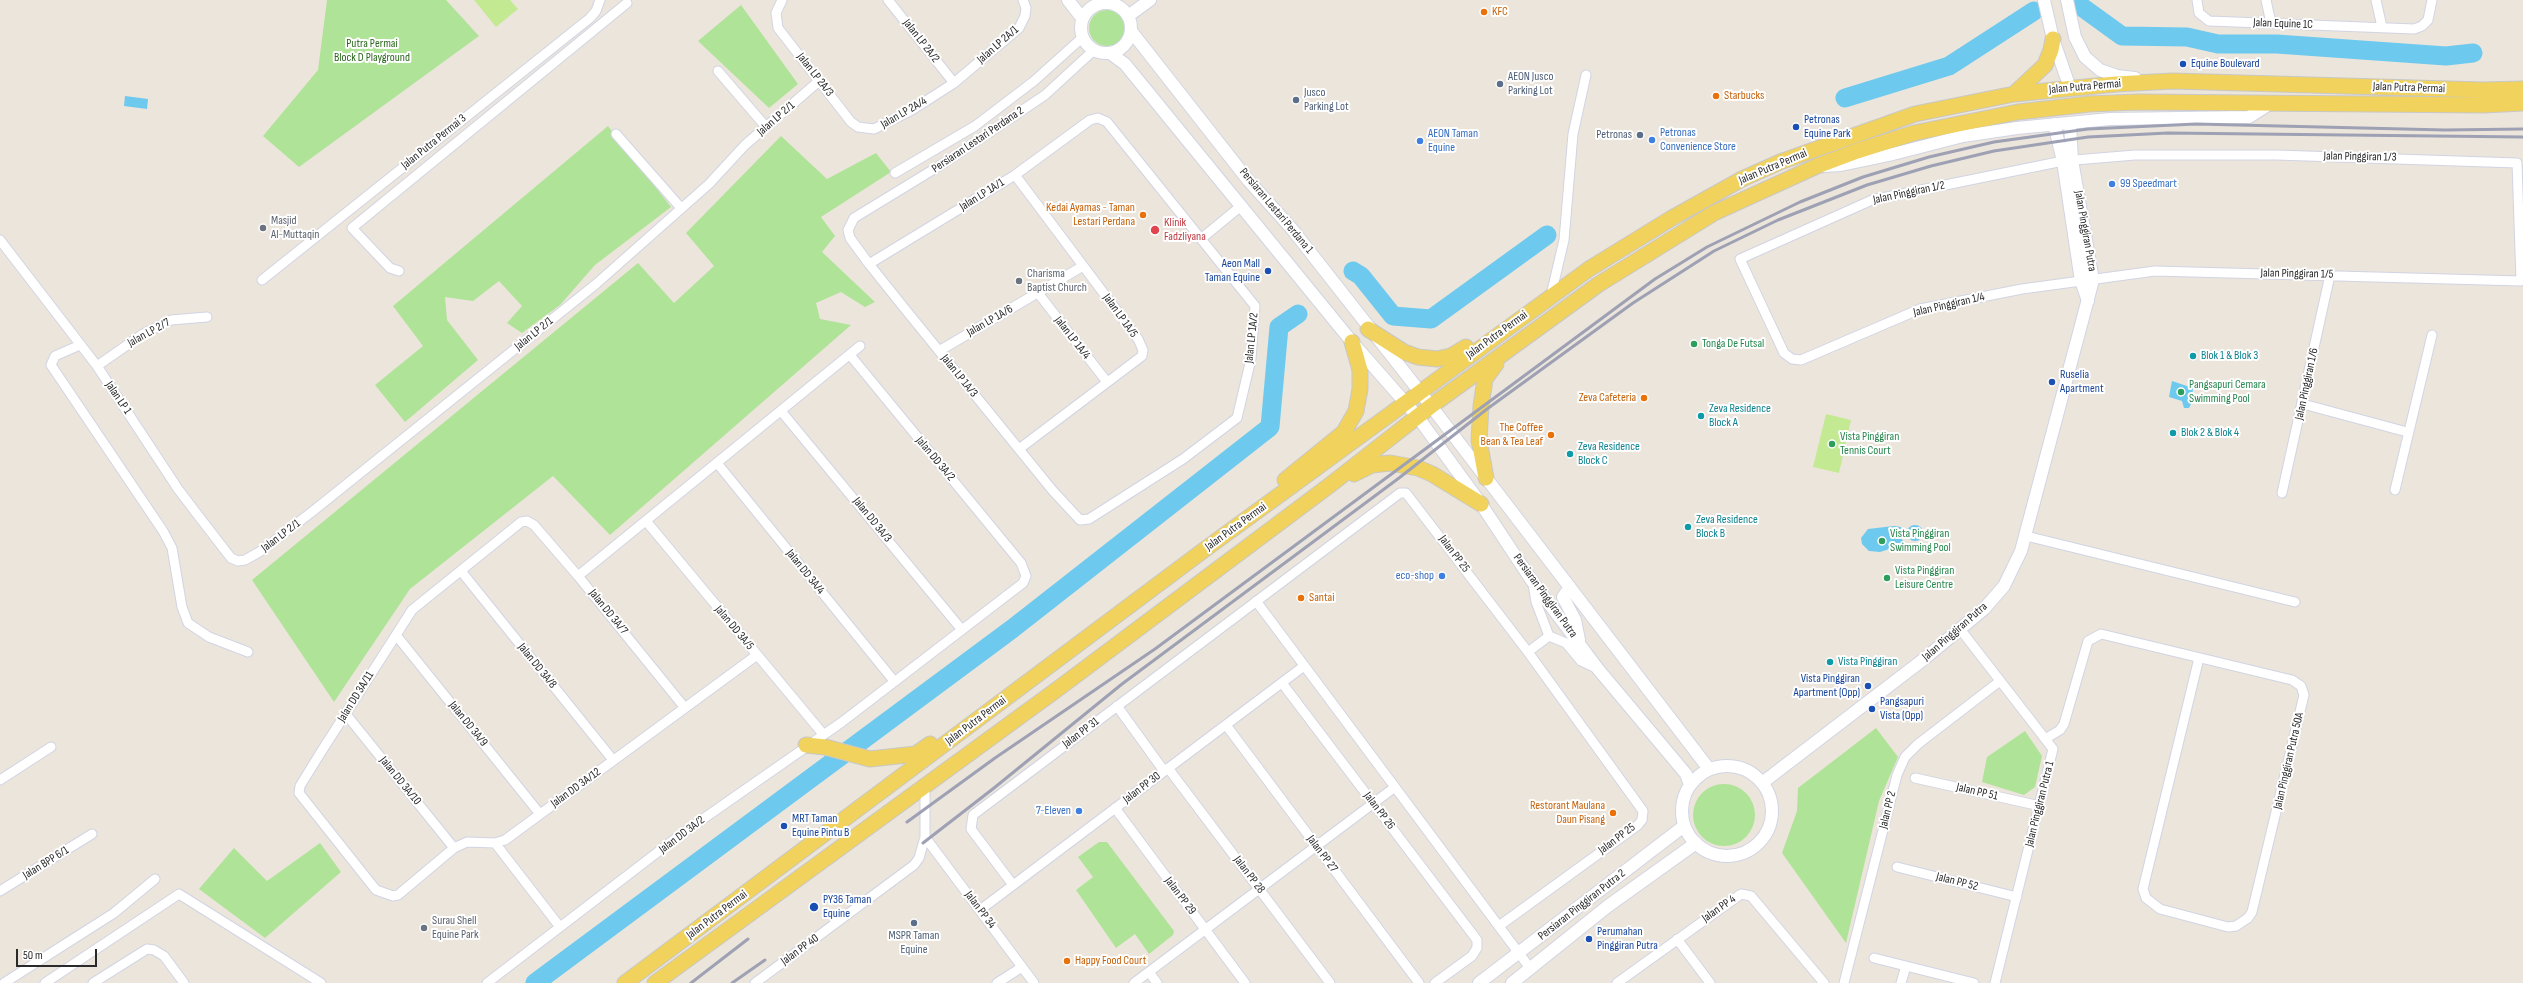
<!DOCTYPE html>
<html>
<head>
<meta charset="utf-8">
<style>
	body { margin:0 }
	#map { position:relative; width:2523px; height:983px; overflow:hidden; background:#ece5db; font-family:"Sofia Sans Condensed",sans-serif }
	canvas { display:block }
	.scale { position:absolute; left:16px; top:949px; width:81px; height:18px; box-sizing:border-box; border:2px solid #2a2a2a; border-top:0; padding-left:5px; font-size:12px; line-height:14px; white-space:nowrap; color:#2a2a2a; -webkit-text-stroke:3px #fff; paint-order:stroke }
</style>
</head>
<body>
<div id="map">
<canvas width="2523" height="983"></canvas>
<div class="scale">50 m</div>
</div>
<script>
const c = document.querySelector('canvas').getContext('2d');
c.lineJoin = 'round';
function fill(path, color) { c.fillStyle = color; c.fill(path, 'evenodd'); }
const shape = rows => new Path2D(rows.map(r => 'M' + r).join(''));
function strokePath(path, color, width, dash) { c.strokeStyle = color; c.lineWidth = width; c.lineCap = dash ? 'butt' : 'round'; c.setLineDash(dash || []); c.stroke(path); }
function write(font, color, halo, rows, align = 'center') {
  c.font = font + ' "Sofia Sans Condensed",sans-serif'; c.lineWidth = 4; c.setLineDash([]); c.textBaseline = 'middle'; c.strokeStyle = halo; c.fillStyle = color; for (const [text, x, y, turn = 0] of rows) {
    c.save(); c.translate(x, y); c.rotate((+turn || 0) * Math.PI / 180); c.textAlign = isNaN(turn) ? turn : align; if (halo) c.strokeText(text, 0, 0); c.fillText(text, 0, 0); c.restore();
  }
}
const green = shape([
	[327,0,446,0,479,36,299,167,263,136,318,70],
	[741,5,798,84,769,108,698,41],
	'1089 28a18 18 0 1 1 36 0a18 18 0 1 1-36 0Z',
	[608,126,671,207,595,265,560,305,522,333,507,323,522,306,499,281,473,301,445,297,447,320,478,360,405,422,375,385,423,346,393,306],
	[781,136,827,179,876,153,891,172,821,217,835,236,822,252,875,302,865,307,841,292,816,303,820,319,851,325,610,535,553,476,410,589,334,702,252,580,638,263,674,303,714,266,686,233],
	[1876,728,1898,757,1879,801,1846,943,1782,853,1797,811,1798,788],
	[2025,731,2042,756,2035,787,2024,795,1982,782,1987,757],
	'1693 815a31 31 0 1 1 62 0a31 31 0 1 1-62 0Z',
	[1099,842,1107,842,1174,931,1173,935,1149,954,1135,934,1116,948,1076,890,1093,877,1078,857],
	[320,843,341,872,265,938,199,889,234,848,267,881]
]);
const pitch = shape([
	[474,0,510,0,518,9,496,27],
	[1826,414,1851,420,1839,473,1813,467]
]);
const water = shape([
	[125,96,148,99,147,109,124,106],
	[2172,381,2193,388,2192,402,2189,408,2184,408,2182,401,2169,397],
	'1907 533a8 8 0 1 1 16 0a8 8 0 1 1-16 0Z',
	[1894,526,1901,527,1901,538,1905,544,1880,552,1869,551,1862,544,1861,538,1868,529]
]);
const river = shape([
	[2075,2,2122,36,2187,37,2218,44,2277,44,2446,56,2473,53],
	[1845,98,1949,66,2034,11],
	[1353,271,1361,276,1393,316,1431,319,1547,235],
	[535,983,1012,629,1270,427,1279,327,1298,314]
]);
const minor = shape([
	[782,0,776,13,778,28,851,122,858,127,874,129,912,110,954,83,1019,28,1025,16,1026,8,1023,0],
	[888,0,954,83],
	[2197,0,2199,13,2209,21,2414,29,2422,26,2428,20,2432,0],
	[2266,0,2271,23],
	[2376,0,2382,27],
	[718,71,766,127],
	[616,134,681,208],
	[2135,155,2276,155,2517,163,2521,281,2155,271,2022,289,1920,309,1801,360,1792,359,1784,353,1740,259,1872,200,2063,161,2135,155],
	[895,173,975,126,1034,81,1083,37],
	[1015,175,1138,339,1143,350,1142,356,1019,449],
	[1202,238,1241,206],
	[0,240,97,366,178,489,197,514,231,558,238,561,245,560,261,551,313,511,596,284,709,184,745,145,819,81],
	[869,264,1015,175,1090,120,1098,118,1107,122,1255,306,1251,359,1237,418,1183,459,1089,519,1080,520,1053,491,905,309,869,264,850,238,848,230,854,218,944,163,1045,95,1094,50],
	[399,271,390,268,352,228,627,3],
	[262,280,590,18,596,11,600,0],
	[1038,293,1107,382],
	[1551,295,1564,240,1573,134,1586,75],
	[80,345,55,356,51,365,163,531,172,548,182,607,188,623,209,637,248,652],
	[939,351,1083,266],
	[97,366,143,334,171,320,207,317],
	[2303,404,2407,432],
	[781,411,962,630],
	[717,463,894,681],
	[2395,490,2432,335],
	[2282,493,2330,275],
	[646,521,823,734],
	[2026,536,2295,602],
	[461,571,613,760],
	[578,576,860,346],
	[1533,584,1536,602,1549,636],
	[1256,601,1530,968],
	[1960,629,2053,749,1995,983],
	[396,635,540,814],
	[1549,636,1566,643,1581,661,1596,668],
	[1528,652,1549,636],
	[1282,683,1477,940,1477,948,1472,956,1435,983],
	[1117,706,1164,771],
	[685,708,578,576,534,525,527,521,521,522,412,610,321,752,300,786,299,793,376,890,393,896,398,895,454,848,467,842,495,843,505,840,757,655],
	[345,713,454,848],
	[1226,725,1419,983],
	[2045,739,2060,730,2064,724,2088,641,2101,634,2292,680,2301,686,2304,695,2252,912,2248,918,2236,926,2228,927,2160,909,2146,898,2143,889,2199,658],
	[1168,768,1330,983],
	[1915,778,2040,806],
	[0,780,51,747],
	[1115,808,1245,983],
	[925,837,1034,983],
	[495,843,560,927],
	[1897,867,2017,897],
	[1013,885,971,829,973,815,1400,493,1406,493,1528,652,1643,811,1642,820,1638,825,1499,926],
	[0,891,92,834],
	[980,910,1304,666],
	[1677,939,1710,983],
	[1874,958,1974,983],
	[1149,972,1157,983],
	[4,983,114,913,155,879],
	[45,983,179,894,321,983],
	[93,983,147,949,154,950,164,956,184,983],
	[487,983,680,835,842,722,1023,583,1026,576,1021,563,850,355],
	[755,983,914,865,919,858,925,837,925,786],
	[997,983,1022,967],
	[1134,983,1395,787],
	[1617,983,1741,894,1751,896,1824,983],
	[1844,983,1897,775,1905,757,1918,744,2000,681],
	[1901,983,1906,966]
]);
const tertiary = shape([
	[1068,0,1082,18],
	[2044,0,2053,39,2070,88],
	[2067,0,2075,37,2085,57,2100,70,2117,76,2135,78],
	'1081 28a25 25 0 1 1 50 0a25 25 0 1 1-50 0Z',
	[1128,16,1150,0],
	[1131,31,1248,180,1292,229,1431,406,1709,769],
	[1110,53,1125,64,1352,342,1417,416,1481,504,1532,581,1598,669,1686,774,1690,785],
	[2054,124,2063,161,2081,281,2088,301],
	[1825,166,1841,165,1889,155,1963,136,2017,128,2110,119,2249,117,2271,103],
	[1570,587,1563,597,1575,620,1579,640],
	'1682 811a45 45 0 1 1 90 0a45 45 0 1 1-90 0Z',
	[1762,783,1924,659,1984,609,2004,586,2021,551,2093,280,2072,160,2070,123],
	[1479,983,1684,826],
	[1512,983,1608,906,1696,843]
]);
const primary = shape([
	[2014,94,2045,65,2051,50,2053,39],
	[1368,329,1404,352,1418,357,1437,359,1451,356,1466,347],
	[1354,474,1372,465,1390,463,1418,468,1432,474,1481,504],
	[1486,478,1479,440,1481,406,1485,379,1496,364],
	[1285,480,1344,432,1356,411,1360,389,1360,370,1352,342],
	[806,745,825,747,870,759,916,754,930,744],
	[625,983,1204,550,1589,269,1672,218,1742,179,1780,162,1915,114,2014,94,2116,84,2173,81,2483,90,2523,89],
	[655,983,1059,688,1330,485,1431,406,1599,284,1714,213,1817,166,1857,151,1914,133,2018,112,2089,104,2138,102,2484,105,2523,103]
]);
const rail = shape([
	[907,822,995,758,1155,649,1655,279,1707,247,1800,202,1863,177,1929,157,1994,142,2088,129,2196,124,2445,130,2523,129],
	[923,843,994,788,1122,684,1399,478,1487,409,1633,303,1714,251,1778,220,1867,185,1931,166,1994,151,2088,137,2168,133,2523,137],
	[691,983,748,939],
	[732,983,765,960]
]);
const markers = [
	[1484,12,4,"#e8710a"],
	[2183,64,4,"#1a4fb4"],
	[1500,84,4,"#5c6f8a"],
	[1716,96,4,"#e8710a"],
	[1296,100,4,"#5c6f8a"],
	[1796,127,4,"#1a4fb4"],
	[1640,135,4,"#5c6f8a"],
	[1652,140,4,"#3f7fe0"],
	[1420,141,4,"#3f7fe0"],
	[2112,184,4,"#3f7fe0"],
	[1143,215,4,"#e8710a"],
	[263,228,4,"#6b7280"],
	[1155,230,5,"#e0444e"],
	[1268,271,4,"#1a4fb4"],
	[1019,281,4,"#6b7280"],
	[1694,344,4,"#2e9e5b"],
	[2193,356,4,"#0f9aa8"],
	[2052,382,4,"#1a4fb4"],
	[2181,392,4,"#2e9e5b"],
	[1644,398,4,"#e8710a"],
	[1701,416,4,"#0f9aa8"],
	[2173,433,4,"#0f9aa8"],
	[1551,435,4,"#e8710a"],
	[1832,444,4,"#2e9e5b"],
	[1570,454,4,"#0f9aa8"],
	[1688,527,4,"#0f9aa8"],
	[1882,541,4,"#2e9e5b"],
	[1442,576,4,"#3f7fe0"],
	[1887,578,4,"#2e9e5b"],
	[1301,598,4,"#e8710a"],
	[1830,662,4,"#0f9aa8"],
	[1868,686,4,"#1a4fb4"],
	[1872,709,4,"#1a4fb4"],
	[1079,811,4,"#3f7fe0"],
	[1613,813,4,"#e8710a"],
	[784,826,4,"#1a4fb4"],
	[814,907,5,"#1a4fb4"],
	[914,923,4,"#5c6f8a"],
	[424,928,4,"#6b7280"],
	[1589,939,4,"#1a4fb4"],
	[1067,961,4,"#e8710a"]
];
const foodNames = [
	["KFC",1492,12],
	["Starbucks",1724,96],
	["Kedai Ayamas - Taman",1135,208,"right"],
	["Lestari Perdana",1135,222,"right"],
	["Zeva Cafeteria",1636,398,"right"],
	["The Coffee",1543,428,"right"],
	["Bean & Tea Leaf",1543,442,"right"],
	["Santai",1309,598],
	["Restorant Maulana",1605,806,"right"],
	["Daun Pisang",1605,820,"right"],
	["Happy Food Court",1075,961]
];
const streetNames = [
	["Jalan Equine 1C",2283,24,2],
	["Jalan LP 2A/2",921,41,52],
	["Jalan LP 2A/1",998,45,-41],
	["Jalan LP 2A/3",815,75,52],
	["Jalan Putra Permai",2085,87,-5],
	["Jalan Putra Permai",2409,88,2],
	["Jalan LP 2A/4",904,113,-30],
	["Jalan LP 2/1",776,119,-41],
	["Persiaran Lestari Perdana 2",978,140,-34],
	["Jalan Putra Permai 3",434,142,-39],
	["Jalan Pinggiran 1/3",2360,157,1],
	["Jalan Putra Permai",1773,167,-23],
	["Jalan Pinggiran 1/2",1909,193,-12],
	["Jalan LP 1A/1",982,195,-32],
	["Persiaran Lestari Perdana 1",1276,211,50],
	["Jalan Pinggiran Putra",2085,231,80],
	["Jalan Pinggiran 1/5",2297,274,1],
	["Jalan Pinggiran 1/4",1949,305,-13],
	["Jalan LP 1A/5",1120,316,54],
	["Jalan LP 1A/6",990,321,-30],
	["Jalan LP 2/7",149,333,-29],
	["Jalan LP 2/1",534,334,-39],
	["Jalan Putra Permai",1497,335,-36],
	["Jalan LP 1A/4",1072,338,52],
	["Jalan LP 1A/2",1252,338,-84],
	["Jalan LP 1A/3",959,376,51],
	["Jalan Pinggiran 1/6",2307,384,-78],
	["Jalan LP 1",118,398,56],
	["Jalan DD 3A/2",935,459,50],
	["Jalan DD 3A/3",872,520,51],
	["Jalan Putra Permai",1236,527,-36],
	["Jalan LP 2/1",281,536,-37],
	["Jalan PP 25",1454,554,53],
	["Jalan DD 3A/4",805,572,51],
	["Persiaran Pinggiran Putra",1545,596,54],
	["Jalan DD 3A/7",608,612,51],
	["Jalan DD 3A/5",734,628,50],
	["Jalan Pinggiran Putra",1955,632,-41],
	["Jalan DD 3A/8",537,666,51],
	["Jalan DD 3A/11",356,697,-58],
	["Jalan Putra Permai",976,721,-37],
	["Jalan DD 3A/9",468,724,51],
	["Jalan PP 31",1081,733,-37],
	["Jalan Pinggiran Putra 50A",2289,761,-77],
	["Jalan DD 3A/10",400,781,51],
	["Jalan DD 3A/12",576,788,-36],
	["Jalan PP 30",1142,788,-37],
	["Jalan PP 51",1977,792,13],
	["Jalan Pinggiran Putra 1",2040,804,-76],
	["Jalan PP 2",1888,810,-76],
	["Jalan PP 26",1379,811,53],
	["Jalan DD 3A/2",682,835,-37],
	["Jalan PP 25",1617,839,-37],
	["Jalan PP 27",1322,854,53],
	["Jalan BPP 6/1",46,863,-32],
	["Jalan PP 28",1249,875,53],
	["Jalan PP 52",1957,882,14],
	["Jalan PP 29",1180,896,53],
	["Persiaran Pinggiran Putra 2",1582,905,-38],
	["Jalan PP 4",1719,909,-35],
	["Jalan PP 34",980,910,53],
	["Jalan Putra Permai",717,915,-37],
	["Jalan PP 40",800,950,-36]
];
const parkNames = [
	["Putra Permai",372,44],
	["Block D Playground",372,58]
];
const transitNames = [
	["Equine Boulevard",2191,64],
	["Petronas",1804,120],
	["Equine Park",1804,134],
	["Aeon Mall",1260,264,"right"],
	["Taman Equine",1260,278,"right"],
	["Ruselia",2060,375],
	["Apartment",2060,389],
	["Vista Pinggiran",1860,679,"right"],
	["Apartment (Opp)",1860,693,"right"],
	["Pangsapuri",1880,702],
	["Vista (Opp)",1880,716],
	["MRT Taman",792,819],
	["Equine Pintu B",792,833],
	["PY36 Taman",823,900],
	["Equine",823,914],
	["Perumahan",1597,932],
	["Pinggiran Putra",1597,946]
];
const serviceNames = [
	["AEON Jusco",1508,77],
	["Parking Lot",1508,91],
	["Jusco",1304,93],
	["Parking Lot",1304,107],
	["Petronas",1632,135,"right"],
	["MSPR Taman",914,936,"center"],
	["Equine",914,950,"center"]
];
const shopNames = [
	["Petronas",1660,133],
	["Convenience Store",1660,147],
	["AEON Taman",1428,134],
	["Equine",1428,148],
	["99 Speedmart",2120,184],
	["eco-shop",1434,576,"right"],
	["7-Eleven",1071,811,"right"]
];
const worshipNames = [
	["Masjid",271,221],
	["Al-Muttaqin",271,235],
	["Charisma",1027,274],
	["Baptist Church",1027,288],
	["Surau Shell",432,921],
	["Equine Park",432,935]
];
const healthNames = [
	["Klinik",1164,223],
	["Fadzliyana",1164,237]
];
const leisureNames = [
	["Tonga De Futsal",1702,344],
	["Pangsapuri Cemara",2189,385],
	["Swimming Pool",2189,399],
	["Vista Pinggiran",1840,437],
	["Tennis Court",1840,451],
	["Vista Pinggiran",1890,534],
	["Swimming Pool",1890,548],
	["Vista Pinggiran",1895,571],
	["Leisure Centre",1895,585]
];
const cultureNames = [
	["Blok 1 & Blok 3",2201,356],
	["Zeva Residence",1709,409],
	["Block A",1709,423],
	["Blok 2 & Blok 4",2181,433],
	["Zeva Residence",1578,447],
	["Block C",1578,461],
	["Zeva Residence",1696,520],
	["Block B",1696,534],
	["Vista Pinggiran",1838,662]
];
fill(green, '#afe398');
fill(pitch, '#c3ea93');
fill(water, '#6ec9ee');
strokePath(river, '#6ec9ee', 19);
strokePath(minor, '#d1d4e3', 11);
strokePath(tertiary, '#d1d4e3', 14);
strokePath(primary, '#c8c8c8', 17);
strokePath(minor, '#fff', 9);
strokePath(tertiary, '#fff', 12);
strokePath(primary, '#f0d25c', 15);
strokePath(rail, '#9ea1b4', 3);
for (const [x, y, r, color] of markers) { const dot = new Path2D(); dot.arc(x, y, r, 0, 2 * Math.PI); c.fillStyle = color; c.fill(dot); strokePath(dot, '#fff', 1.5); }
write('12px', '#c56008', '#fff', foodNames, 'left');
write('12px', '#2a2a2a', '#fff', streetNames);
write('12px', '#28661a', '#fff', parkNames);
write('12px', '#164399', '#fff', transitNames, 'left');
write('12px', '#4e5e75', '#fff', serviceNames, 'left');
write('12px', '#366cbe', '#fff', shopNames, 'left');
write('12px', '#5b616d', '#fff', worshipNames, 'left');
write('12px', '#be3a42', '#fff', healthNames, 'left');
write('12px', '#27864d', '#fff', leisureNames, 'left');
write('12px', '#0d838f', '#fff', cultureNames, 'left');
</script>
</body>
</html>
